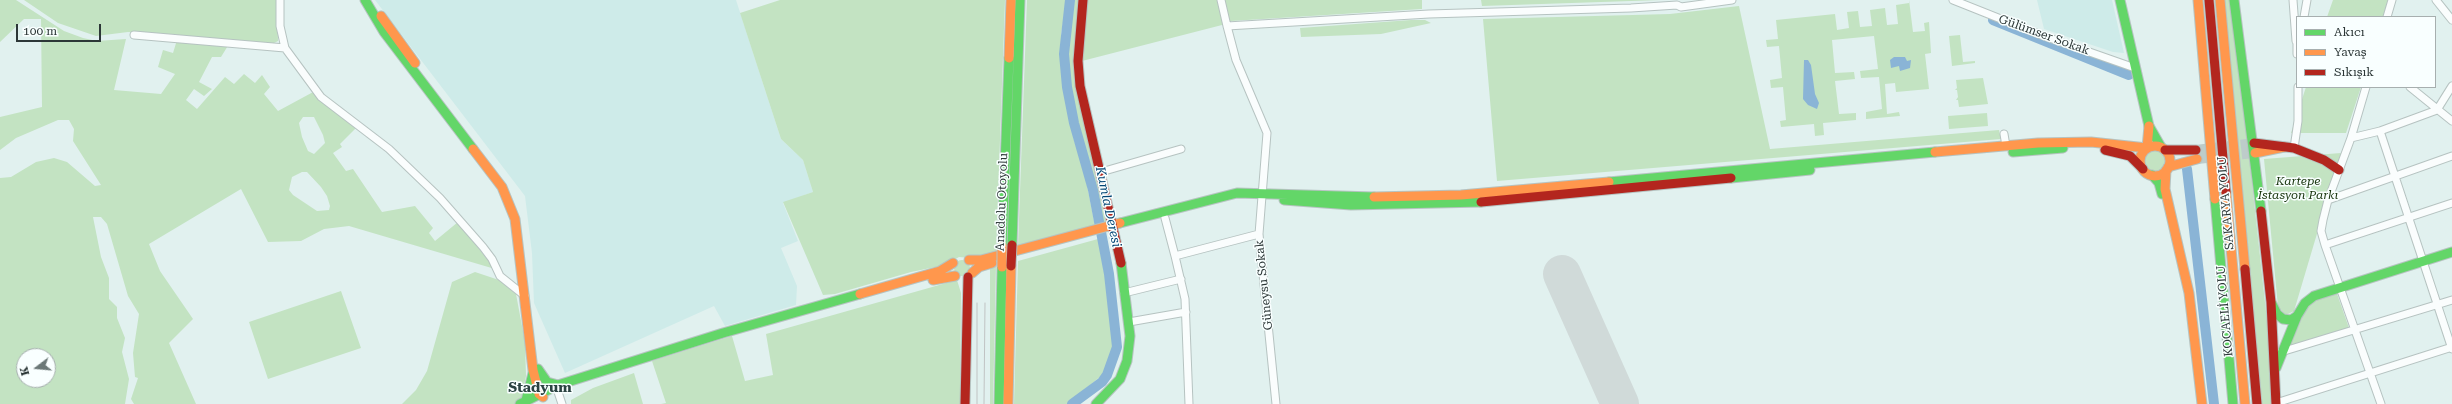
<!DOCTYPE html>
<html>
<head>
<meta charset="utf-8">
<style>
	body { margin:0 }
	#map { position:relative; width:2452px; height:404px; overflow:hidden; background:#e1f1ef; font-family:"Roboto Serif",serif }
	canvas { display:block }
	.legend { position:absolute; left:2296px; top:16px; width:140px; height:72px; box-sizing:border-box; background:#f9ffff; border:1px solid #a7afaf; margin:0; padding:5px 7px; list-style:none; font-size:12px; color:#2c3737 }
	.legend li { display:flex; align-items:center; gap:8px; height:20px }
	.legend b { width:20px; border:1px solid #a7afaf }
	.north { position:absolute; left:16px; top:348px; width:40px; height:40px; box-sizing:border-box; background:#f9ffff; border:1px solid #a7afaf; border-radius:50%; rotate:254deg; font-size:11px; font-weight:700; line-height:16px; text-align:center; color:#2c3737 }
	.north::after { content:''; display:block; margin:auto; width:14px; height:18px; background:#6b7877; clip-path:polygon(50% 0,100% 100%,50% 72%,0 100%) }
	.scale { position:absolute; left:16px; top:24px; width:85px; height:18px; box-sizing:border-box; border:2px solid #2c3737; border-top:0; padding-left:5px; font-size:12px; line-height:14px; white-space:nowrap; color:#2c3737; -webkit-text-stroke:3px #f9ffff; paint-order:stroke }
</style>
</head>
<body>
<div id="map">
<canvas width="2452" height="404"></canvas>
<ul class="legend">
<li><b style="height:5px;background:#63d668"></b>Akıcı</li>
<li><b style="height:5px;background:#ff974d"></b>Yavaş</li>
<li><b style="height:5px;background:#b3261e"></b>Sıkışık</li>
</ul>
<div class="north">K</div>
<div class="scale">100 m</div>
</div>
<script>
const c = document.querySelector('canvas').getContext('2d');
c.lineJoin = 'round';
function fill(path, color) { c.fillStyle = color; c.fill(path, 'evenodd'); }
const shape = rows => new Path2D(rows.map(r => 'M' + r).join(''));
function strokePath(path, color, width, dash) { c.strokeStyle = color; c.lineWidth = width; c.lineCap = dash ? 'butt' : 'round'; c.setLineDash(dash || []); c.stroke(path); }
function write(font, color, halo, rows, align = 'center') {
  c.font = font + ' "Roboto Serif",serif'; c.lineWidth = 3; c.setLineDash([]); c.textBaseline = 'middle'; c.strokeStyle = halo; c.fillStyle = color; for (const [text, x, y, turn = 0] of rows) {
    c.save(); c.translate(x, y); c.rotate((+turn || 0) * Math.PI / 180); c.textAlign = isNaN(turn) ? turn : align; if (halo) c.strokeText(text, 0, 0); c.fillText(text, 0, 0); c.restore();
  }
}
const built = shape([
	[375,0,736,0,781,139,803,160,813,192,783,203,798,241,781,248,797,286,796,305,725,326,714,306,565,373,534,303,532,253,525,196],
	[2037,0,2112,0,2124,53,2113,52,2044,29]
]);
const green = shape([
	[0,0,16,0,64,31,83,38,97,41,126,39,114,90,161,94,175,74,158,67,163,50,173,53,177,40,229,44,221,57,212,57,199,82,212,89,204,96,194,89,186,100,197,109,225,77,234,84,244,74,255,83,262,75,270,87,264,94,278,111,315,91,358,126,340,144,342,147,333,153,346,171,353,169,382,212,415,206,433,228,429,233,435,241,458,222,495,269,349,226,324,229,301,241,268,242,241,189,149,244,160,271,193,319,169,343,196,404,134,404,131,399,138,378,135,377,133,353,139,314,128,296,107,224,101,217,93,217,101,257,109,278,109,299,117,307,117,318,125,338,122,352,129,379,125,404,0,404,0,178,11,177,36,162,54,158,67,162,95,186,101,185,73,141,74,129,69,120,58,120,16,138,0,150,0,117,42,107,41,19,24,19,0,42],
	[303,117,314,117,323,135,325,143,314,154,308,151,302,137,299,123],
	[302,172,307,172,321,187,327,196,330,206,329,210,317,211,293,195,289,190,292,177],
	[24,356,48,356,48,380,24,380],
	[24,0,277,0,278,41,272,44,128,32,96,36,58,23],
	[780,0,1005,0,996,252,970,258,959,257,945,265,911,272,835,294,823,295,783,202,813,192,803,160,781,139,740,13],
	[1027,0,1067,0,1061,34,1062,75,1074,140,1084,170,1095,226,1018,246],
	[1073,0,1083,0,1078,61,1113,221,1104,224,1077,125,1068,76,1068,44],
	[1087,0,1422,0,1422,9,1231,21,1222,25,1082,61],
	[1481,0,1661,0,1482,6],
	[1909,0,1913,32,1925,31,1924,23,1929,22,1931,53,1925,54,1929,89,1896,92,1895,83,1885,84,1887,114,1899,112,1900,116,1866,119,1866,112,1882,109,1879,77,1861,78,1860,71,1878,69,1874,36,1832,40,1835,73,1854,72,1855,79,1835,81,1839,114,1856,113,1856,120,1823,123,1824,135,1815,136,1814,124,1781,127,1780,121,1786,120,1783,87,1771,88,1770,80,1782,78,1779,46,1767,47,1766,40,1778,39,1776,20,1835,14,1837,30,1849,28,1847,12,1858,11,1860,27,1872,26,1870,10,1885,8,1887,25,1898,24,1896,5,1909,3],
	[2224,0,2230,0,2245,118,2276,404,2262,404],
	[2333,0,2390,0,2385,17,2327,17],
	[1739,6,1770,149,1999,130,2001,139,1497,181,1483,19,1670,14],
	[1411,20,1425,20,1431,23,1381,34,1301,37,1300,28],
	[1960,35,1963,62,1975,61,1975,63,1952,66,1949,36],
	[1983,78,1988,104,1959,107,1958,100,1956,100,1958,97,1957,90,1955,90,1957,88,1956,80],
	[2306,87,2361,87,2346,133,2291,133],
	[1987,113,1988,126,1949,129,1948,116],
	'2142 161a13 13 0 1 1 26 0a13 13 0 1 1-26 0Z',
	[2341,153,2294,311,2286,315,2278,307,2264,159],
	[1098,239,1112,314,1114,347,1106,372,1067,404,1014,404,1018,261],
	'954 268a8 8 0 1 1 16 0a8 8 0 1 1-16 0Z',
	[996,266,993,404,990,404,990,268],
	[475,272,499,280,516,294,525,342,526,376,521,400,515,404,402,404,416,390,427,371,452,282],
	[957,280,961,293,960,404,661,404,666,403,652,361,732,336,745,381,773,375,766,334],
	[341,291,361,348,268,379,249,322],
	[2336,291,2349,328,2289,348,2306,308,2312,302],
	[634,373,643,404,571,404,571,400,593,388]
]);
const water = shape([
	[1894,57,1905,57,1907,61,1911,60,1910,68,1900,71,1899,66,1891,68,1890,60],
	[1804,60,1808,60,1811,65,1815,94,1819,103,1817,109,1808,105,1803,99]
]);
const river = shape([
	[1070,0,1064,54,1067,87,1074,123,1093,190,1109,274,1117,347,1107,375,1102,382,1072,404],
	[1993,20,2129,75],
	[2187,169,2214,404]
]);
const runway = shape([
	[1562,274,1620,404]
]);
const secondaryTunnel = shape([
	[2196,150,2254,143],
	[2197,159,2255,153]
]);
const street = shape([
	[280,0,280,26,285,48],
	[1221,0,1227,26],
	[1953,0,2041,35,2135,68],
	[2293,0,2296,41],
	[2436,0,2452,20],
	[2304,17,2307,0],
	[2387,17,2392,0],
	[134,35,285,48,321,97,389,149,440,198,483,247,492,259,500,276,525,296],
	[2297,39,2297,54],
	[2410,87,2452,121],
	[2380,131,2452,349],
	[2004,134,2006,146],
	[2351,138,2366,87],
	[2294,148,2298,121,2298,87],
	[1101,172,1181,149],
	[2328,200,2452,156],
	[1165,218,1175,256],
	[1259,234,1267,133,1236,60,1227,26,1429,14,1631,8,1677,5,1681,7,1732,0],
	[2325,245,2452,203],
	[1124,293,1181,279],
	[1129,322,1186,312],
	[2281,352,2452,300],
	[558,392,562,404],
	[2276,403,2452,347],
	[1189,404,1185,299,1175,256,1259,234,1276,404],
	[2381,404,2325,245,2321,231,2323,220,2328,200,2351,138,2380,131,2437,110,2452,86]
]);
const fast = shape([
	[365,0,384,32,473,149],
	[2120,0,2149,126,2161,147],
	[2234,0,2261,211],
	[2013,152,2063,148],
	[2152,175,2159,183,2162,194],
	[1731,178,1810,170],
	[1609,182,1935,152],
	[2215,199,2233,404],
	[1284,200,1351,205,1481,202],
	[1120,223,1237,193,1374,197],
	[1012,245,1020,0],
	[1002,246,1009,58],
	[2272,304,2277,314,2283,319,2291,320,2297,316],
	[2276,368,2297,316,2305,303,2314,296,2452,252],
	[538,369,547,382,558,385],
	[520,404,558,385,723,333,860,294],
	[525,404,533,373],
	[999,404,1002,267],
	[1096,404,1120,379,1127,361,1130,336,1121,263]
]);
const slow = shape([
	[2198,0,2215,199],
	[2220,0,2245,269],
	[381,16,415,63],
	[1009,58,1011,0],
	'2140 161a15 15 0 1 1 30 0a15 15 0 1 1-30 0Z',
	[473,149,502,187,515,219,533,370,539,394,543,397],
	[1935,152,2038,143,2091,142,2147,148,2149,126],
	[2255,153,2284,147],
	[2168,167,2197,159],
	[2166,170,2165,189,2189,293,2202,404],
	[2226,192,2245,404],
	[1374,197,1461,195,1609,182],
	[969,260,981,260,1120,223],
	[972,273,979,267,992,263],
	[933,280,955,276],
	[860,294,940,271,953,263],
	[1008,404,1011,266]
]);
const jam = shape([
	[1083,0,1078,61,1080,86,1121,263],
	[2209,0,2226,192],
	[2254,143,2294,148,2324,160,2339,170],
	[2105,150,2130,156,2143,169],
	[2165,150,2196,150],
	[1481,202,1731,178],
	[2261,211,2271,302,2276,404],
	[2245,269,2257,404],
	[965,404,968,277]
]);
const tram = shape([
	[977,303,977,404],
	[984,404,985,303]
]);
const slowBridge = shape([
	[1002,246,1002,267]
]);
const jamBridge = shape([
	[1011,266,1012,245]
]);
const streetNames = [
	["Gülümser Sokak",2044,35,20],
	["Anadolu Otoyolu",1002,202,-88],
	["SAKARYA YOLU",2226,203,-95],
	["Güneysu Sokak",1264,285,-96],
	["KOCAELİ YOLU",2225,311,-95]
];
const parkNames = [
	["Kartepe",2298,181],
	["İstasyon Parkı",2298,195]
];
const waterNames = [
	["Kumla Deresi",1108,207,78]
];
const quarterNames = [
	["Stadyum",540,388]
];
fill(built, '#ceebe9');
fill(green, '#c3e3c2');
fill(water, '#8ab4d6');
strokePath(river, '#8ab4d6', 10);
strokePath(runway, '#d0dad9', 38);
strokePath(secondaryTunnel, '#bdccca', 10, [10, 5]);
strokePath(street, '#b6c3c1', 9);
strokePath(fast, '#b6c3c1', 11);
strokePath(slow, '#b6c3c1', 11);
strokePath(jam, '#b6c3c1', 11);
strokePath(street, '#fafdfd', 7);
strokePath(fast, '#63d668', 9);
strokePath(slow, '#ff974d', 9);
strokePath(jam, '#b3261e', 9);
strokePath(tram, '#c0c3c3', 1);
strokePath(slowBridge, '#b6c3c1', 11, []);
strokePath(jamBridge, '#b6c3c1', 11, []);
strokePath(slowBridge, '#ff974d', 9);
strokePath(jamBridge, '#b3261e', 9);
write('12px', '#2c3737', '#f9ffff', streetNames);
write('italic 12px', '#16330b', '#f9ffff', parkNames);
write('italic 13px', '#034574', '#f9ffff', waterNames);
write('bold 14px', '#2b4342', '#f9ffff', quarterNames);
</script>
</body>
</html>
